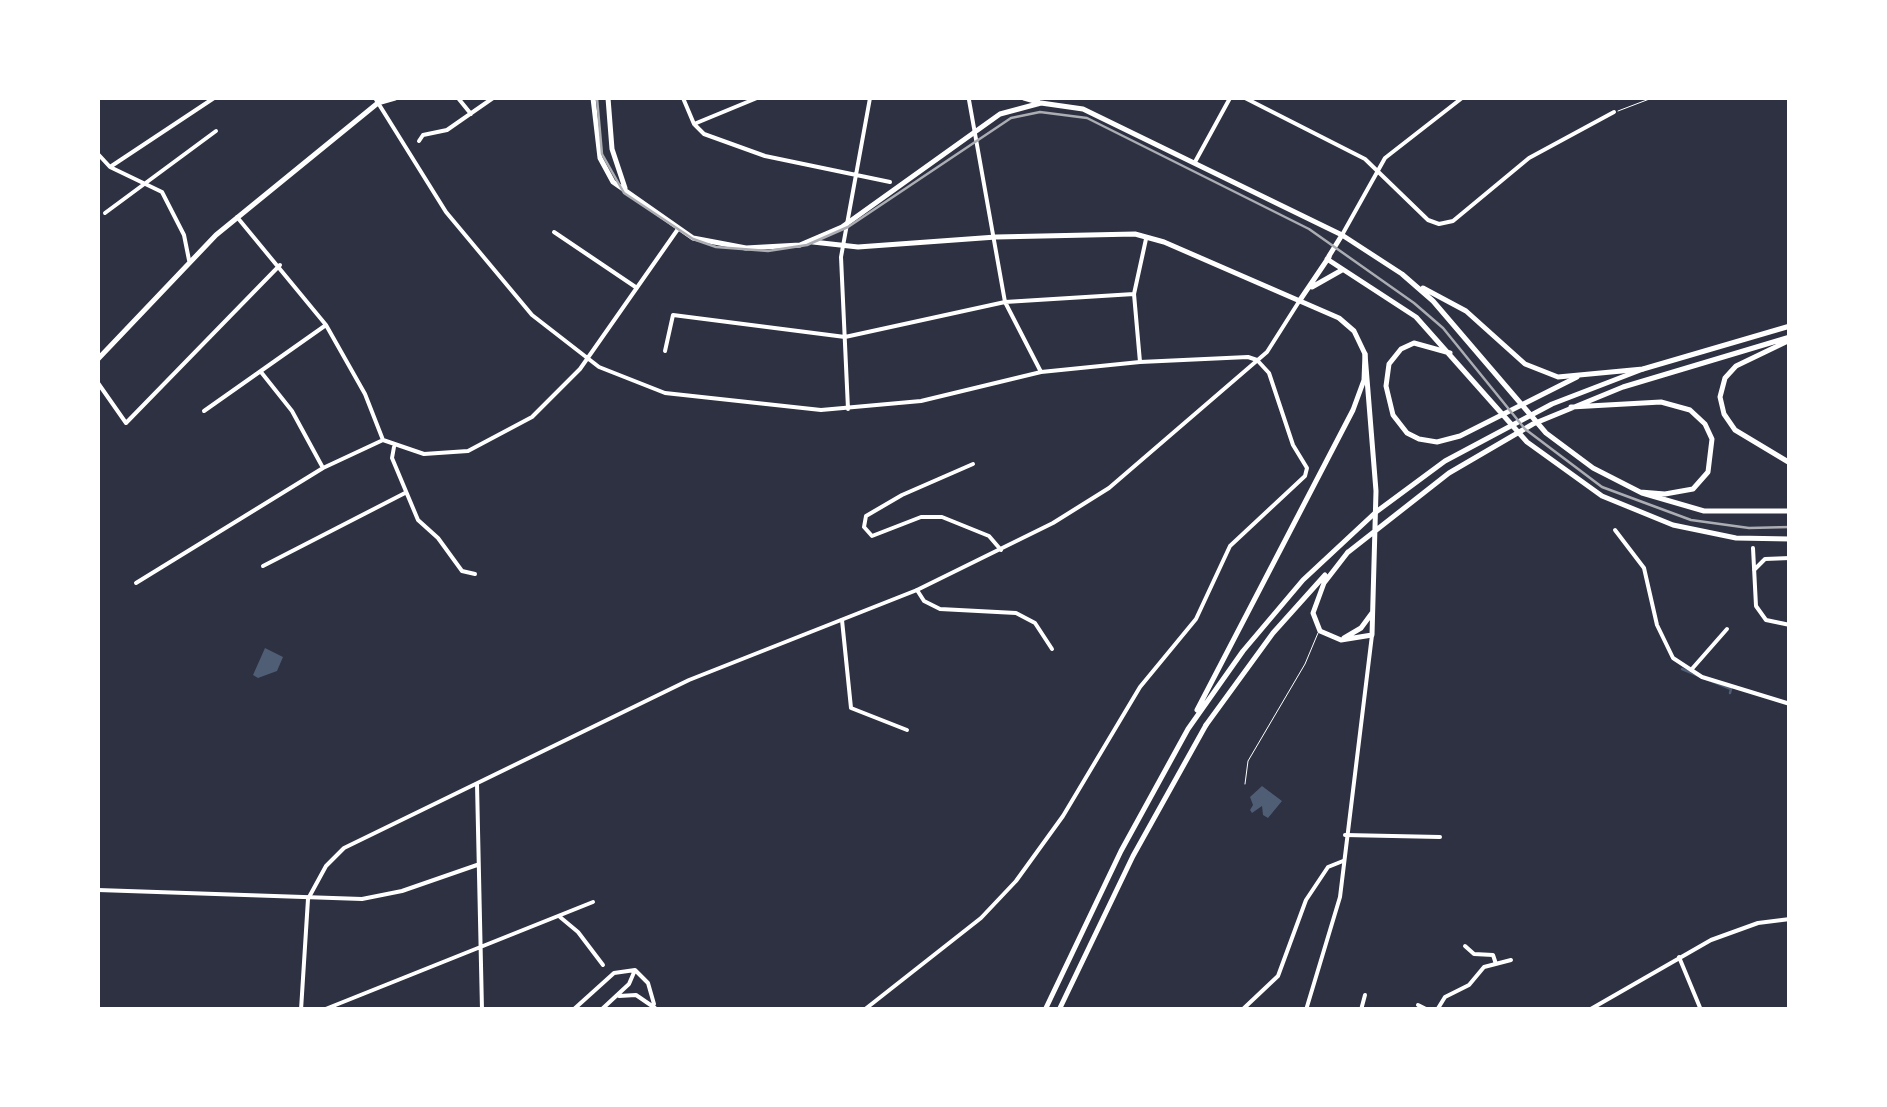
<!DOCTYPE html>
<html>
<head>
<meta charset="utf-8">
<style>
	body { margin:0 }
	#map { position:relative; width:1887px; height:1107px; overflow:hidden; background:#2d3142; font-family:"Golos Text",sans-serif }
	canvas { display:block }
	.frame { position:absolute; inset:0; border:100px solid #fff; pointer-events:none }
</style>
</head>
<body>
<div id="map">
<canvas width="1887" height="1107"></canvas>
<div class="frame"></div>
</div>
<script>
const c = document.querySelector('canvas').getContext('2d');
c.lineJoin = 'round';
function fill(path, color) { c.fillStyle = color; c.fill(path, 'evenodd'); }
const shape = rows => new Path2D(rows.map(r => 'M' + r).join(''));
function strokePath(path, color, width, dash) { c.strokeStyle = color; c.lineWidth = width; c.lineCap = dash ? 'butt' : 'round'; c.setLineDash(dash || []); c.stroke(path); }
const water = shape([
	[265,648,283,657,277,671,258,678,253,675],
	[1262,786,1282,801,1268,818,1263,815,1262,806,1252,813,1250,810,1253,805,1250,797]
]);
const stream = shape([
	[1682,669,1731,689,1730,693]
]);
const service = shape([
	[1618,111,1652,98],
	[1245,784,1248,761,1305,664,1318,633]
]);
const minor = shape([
	[375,98,446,212,532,315,599,367,665,393,821,410,921,401,1041,372,1140,362,1248,357,1257,360,1269,373,1293,445,1307,468,1305,476,1230,546,1196,619,1140,687,1063,816,1016,881,981,918,864,1010],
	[458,98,471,114],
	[683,98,694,124,704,134,765,156,890,182],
	[928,98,1022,98],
	[1245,98,1365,159,1428,220,1439,224,1453,221,1529,158,1614,112],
	[969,100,1005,302,1041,372],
	[694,124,757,98],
	[419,141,423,135,447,130,493,98],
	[98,154,110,167,162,192,184,235,189,260],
	[1195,162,1230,98],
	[110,167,214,98],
	[105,213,216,131],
	[237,217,326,325,365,394,383,440],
	[554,232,637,288],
	[1342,235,1385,158,1462,98],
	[665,351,673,315,845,337,1005,302,1134,294],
	[1140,362,1134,294,1146,239],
	[261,372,292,411,323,468],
	[98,383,126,423,280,265],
	[848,409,841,257,870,98],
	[204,411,326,325],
	[383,440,424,454,468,451,532,417,580,369,678,229],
	[394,447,392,458,418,520,438,538,462,571,475,574],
	[973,464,902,495,866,516,864,527,872,536,921,517,942,517,989,536,1001,550],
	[1615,530,1644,568,1657,625,1673,658,1702,677,1790,704],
	[1753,548,1756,606,1766,620,1790,625],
	[263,566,405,493],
	[1754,570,1765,559,1790,558],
	[136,583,323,468,383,440],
	[917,590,924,601,940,609,1016,613,1035,623,1052,649],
	[842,620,851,708,907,730],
	[1691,670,1727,629],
	[477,784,482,1010],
	[1345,835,1440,837],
	[98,890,362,899,402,891,477,865],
	[560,917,578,932,603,965],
	[1465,946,1474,954,1493,955,1496,964],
	[1679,957,1701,1010],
	[635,970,648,983,654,1004],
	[619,996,636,995,655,1008],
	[1418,1005,1428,1010],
	[323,1010,593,902],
	[573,1010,614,973,635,970],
	[601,1010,629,984,635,970],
	[1242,1010,1278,976,1306,900,1328,867,1343,861],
	[1361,1010,1365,995],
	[1437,1010,1445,997,1469,985,1484,967,1511,960],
	[1589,1010,1711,940,1758,923,1790,919]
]);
const tertiary = shape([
	[301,1010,308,899,326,866,344,848,689,680,917,590,1053,523,1109,488,1267,352,1300,300],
	[1306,1010,1340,897,1372,635]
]);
const secondary = shape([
	[381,102,395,98],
	[1327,259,1416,317,1527,442,1602,496,1673,525,1736,538,1790,539],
	[1312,287,1342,270],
	[1300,300,1329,257],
	[1450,353,1414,343,1401,349,1389,364,1386,386,1393,415,1407,433,1419,439,1437,442,1460,436,1577,377],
	[98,359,216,235,384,98],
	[1642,493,1704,511,1790,511]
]);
const primary = shape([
	[593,98,600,158,613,182,693,238,746,248,800,245,842,227,1000,114,1041,103,1083,109,1342,235,1402,274,1433,301,1546,433,1593,468,1640,492,1665,494,1693,489,1708,472,1712,439,1705,424,1690,410,1661,402,1571,407],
	[608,98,612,149,625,188],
	[1024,98,1038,102],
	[813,242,858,247,996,237,1135,234,1164,242,1339,318,1354,331,1365,354,1376,491,1372,635,1341,640,1320,631,1313,613,1324,583,1348,552],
	[1329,256,1342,235],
	[1423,288,1466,311,1525,364,1558,377,1643,369,1790,326],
	[1790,340,1736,366,1725,378,1720,397,1724,414,1735,430,1790,463],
	[1347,553,1449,473,1533,424,1623,387,1790,337],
	[1344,638,1361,628,1372,613],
	[1206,725,1273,633,1325,575]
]);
const trunk = shape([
	[1197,710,1353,410,1364,380,1365,354],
	[1045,1010,1121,851,1188,729,1243,651,1303,580,1376,512,1445,461,1552,404,1643,369],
	[1059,1010,1133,856,1206,725]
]);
const tram = shape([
	[597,98,602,154,624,193,693,239,716,247,768,251,807,245,848,227,1011,118,1040,112,1087,118,1309,229,1414,303,1443,328,1525,429,1602,487,1691,520,1749,528,1790,527]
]);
fill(water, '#4f5d75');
strokePath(stream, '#4f5d75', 2.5);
strokePath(service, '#fff', 1);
strokePath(minor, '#fff', 4);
strokePath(tertiary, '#fff', 4);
strokePath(secondary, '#fff', 5);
strokePath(primary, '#fff', 5);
strokePath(trunk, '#fff', 5);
strokePath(tram, '#abadb3', 2.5);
</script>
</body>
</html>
